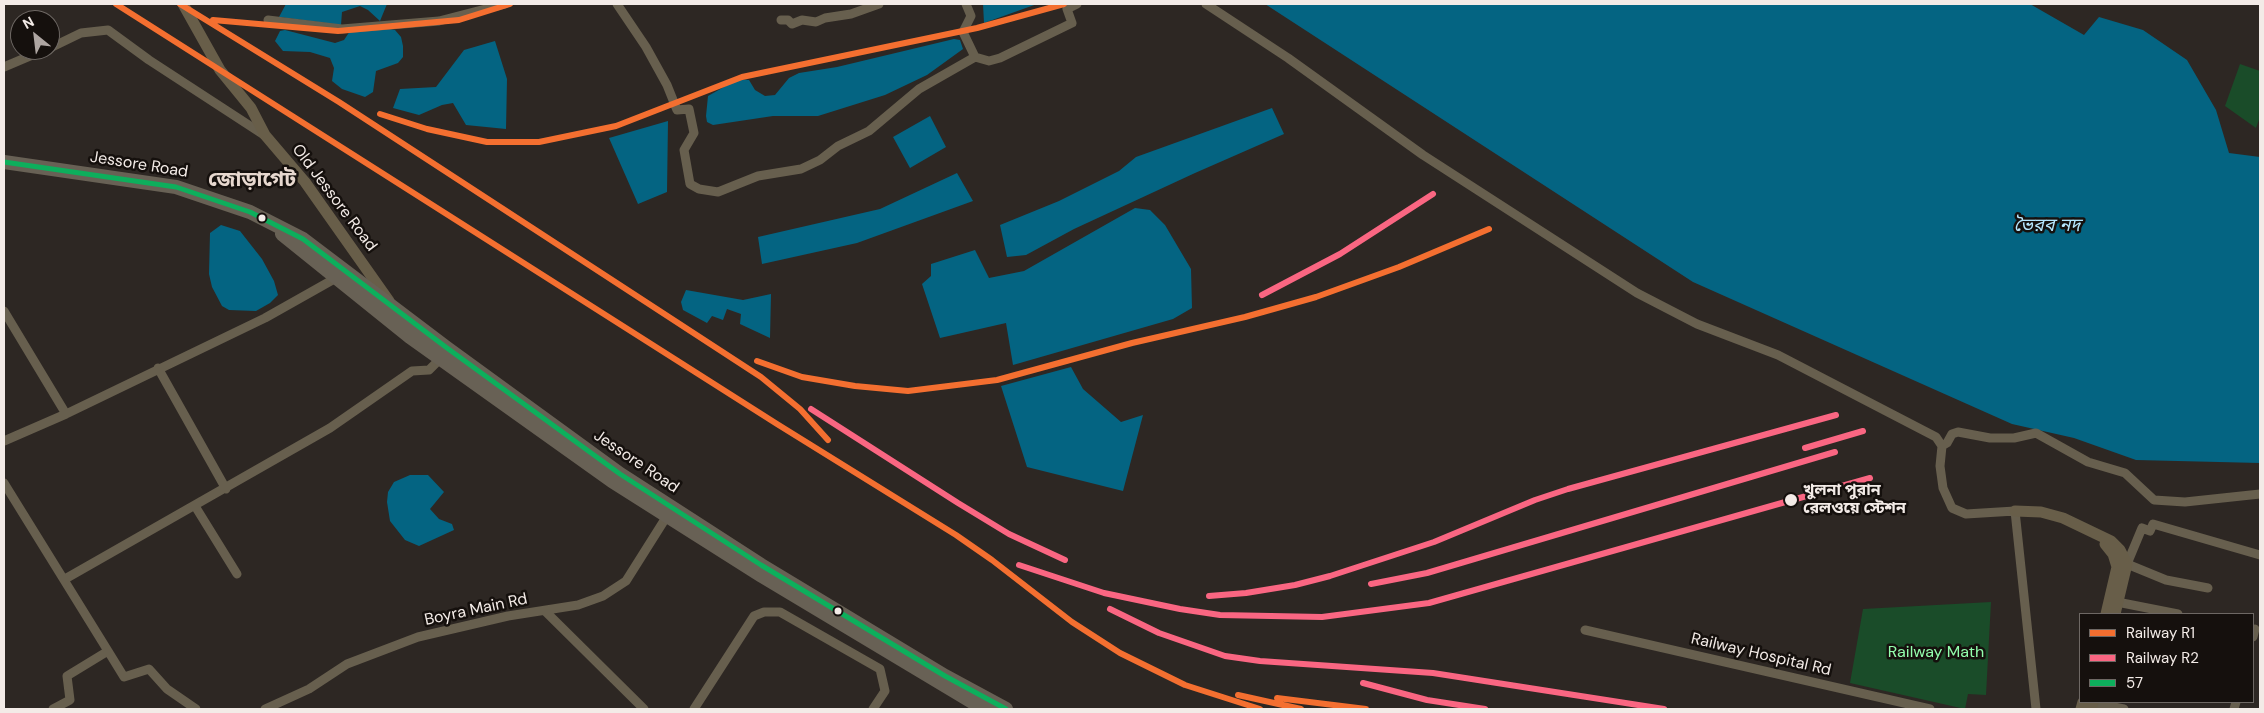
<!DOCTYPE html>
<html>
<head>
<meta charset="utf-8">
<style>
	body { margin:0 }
	#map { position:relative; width:2264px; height:713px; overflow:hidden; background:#2d2723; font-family:"DM Sans",sans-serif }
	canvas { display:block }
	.frame { position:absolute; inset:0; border:5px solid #f3ebe7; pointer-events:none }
	.legend { position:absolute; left:2079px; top:613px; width:175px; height:90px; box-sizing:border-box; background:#15100d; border:1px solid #6e6864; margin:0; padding:6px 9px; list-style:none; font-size:15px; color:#f3ebe7 }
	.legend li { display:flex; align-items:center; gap:10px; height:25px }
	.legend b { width:25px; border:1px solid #6e6864 }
	.north { position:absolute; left:10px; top:10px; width:50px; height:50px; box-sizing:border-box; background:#15100d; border:1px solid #6e6864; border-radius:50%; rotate:331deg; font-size:14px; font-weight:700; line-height:20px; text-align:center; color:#f3ebe7 }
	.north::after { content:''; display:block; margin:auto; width:18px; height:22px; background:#aea6a2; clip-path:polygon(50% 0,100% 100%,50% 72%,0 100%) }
</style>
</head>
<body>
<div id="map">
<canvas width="2264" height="713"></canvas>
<div class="frame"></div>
<ul class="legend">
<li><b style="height:6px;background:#f46f30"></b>Railway R1</li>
<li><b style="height:6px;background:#fa6682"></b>Railway R2</li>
<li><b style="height:6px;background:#0daf5c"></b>57</li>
</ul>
<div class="north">N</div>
</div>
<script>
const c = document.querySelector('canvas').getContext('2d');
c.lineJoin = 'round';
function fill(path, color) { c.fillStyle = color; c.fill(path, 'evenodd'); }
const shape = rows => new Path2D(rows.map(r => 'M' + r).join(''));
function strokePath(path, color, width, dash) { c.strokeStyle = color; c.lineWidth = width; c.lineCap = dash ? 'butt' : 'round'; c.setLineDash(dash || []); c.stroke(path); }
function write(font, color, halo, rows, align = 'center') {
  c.font = font + ' "DM Sans","Noto Sans Bengali",sans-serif'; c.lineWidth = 5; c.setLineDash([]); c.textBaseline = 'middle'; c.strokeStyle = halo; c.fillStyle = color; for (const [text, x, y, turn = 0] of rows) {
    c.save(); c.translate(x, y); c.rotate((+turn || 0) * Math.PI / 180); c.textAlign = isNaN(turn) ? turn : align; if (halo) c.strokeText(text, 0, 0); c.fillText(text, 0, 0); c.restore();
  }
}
const green = shape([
	[2240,64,2260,71,2260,117,2256,128,2225,106],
	[1991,602,1986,695,1968,694,1965,709,1850,683,1863,609]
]);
const water = shape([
	[286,4,387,4,380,21,368,10,360,6,342,12,341,25,279,17],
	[983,4,1037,4,984,23],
	[1265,4,2030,4,2084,35,2099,17,2143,30,2187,60,2216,110,2229,153,2260,157,2260,463,2136,460,2074,438,2012,424,1693,282],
	[389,29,395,30,401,37,403,46,403,57,398,63,376,71,373,92,365,97,342,89,332,81,334,68,330,58,310,52,283,51,275,41,280,31,285,30,335,43,344,40,350,31],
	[954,39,960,40,963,49,927,75,885,95,818,116,773,116,713,125,707,122,706,116,708,96,738,79,749,80,755,90,765,96,775,95,789,78,799,73,837,67],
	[495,41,507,79,506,129,466,125,453,103,442,105,419,115,393,108,400,89,436,87,464,50],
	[1272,108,1284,134,1195,173,1074,229,1026,255,1007,257,1000,225,1059,201,1119,171,1136,157],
	[930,116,946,147,910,168,893,137],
	[668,121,667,192,638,204,609,138],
	[957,173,973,201,857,243,762,264,758,237,880,209],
	[1135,208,1150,210,1165,225,1191,269,1192,308,1173,319,1013,365,1006,323,940,338,922,284,931,276,931,264,975,250,989,278,1024,271],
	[221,225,240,231,262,259,274,281,278,295,270,303,256,311,229,310,222,306,212,287,209,274,210,233],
	[686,290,743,300,771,294,770,338,740,324,741,314,727,309,723,320,712,316,707,323,683,310,681,302],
	[1071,367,1083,389,1121,422,1143,415,1123,491,1027,467,1001,386],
	[410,475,428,475,444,492,430,509,439,519,452,524,454,530,419,546,405,540,390,521,387,502,388,492,394,482]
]);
const minor = shape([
	[617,4,646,47,667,85,677,110,689,109,694,133,684,150,690,184,699,189,718,192,758,176,801,169,820,160,838,146,869,131,919,89,975,57,989,61,1000,58,1072,23,1067,9,1077,4],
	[966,4,971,16,963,32,975,57],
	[1206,4,1288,58,1423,155,1637,293,1697,324,1778,355,1936,437,1942,446,1940,466,1943,488,1952,508,1966,514,2015,511,2036,709],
	[268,20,342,29,439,21,505,4],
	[781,20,788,20,792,24,802,20,816,22,825,18,851,14,879,4],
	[50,48,81,33,108,30,149,60,264,135],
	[4,67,44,50],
	[4,311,66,414],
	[158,368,226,489],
	[4,441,66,414,265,318,336,278],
	[1942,446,1947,443,1952,434,1958,432,1990,438,2014,438,2036,433,2088,462,2125,473,2154,500,2185,502,2260,494],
	[4,483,108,651],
	[195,506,237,574],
	[65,579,330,428,412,371,429,370,440,359],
	[2208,588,2166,580,2127,564,2142,528,2150,531,2153,524,2260,555],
	[2117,602,2178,614],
	[545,611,644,709],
	[1585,630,1930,709],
	[2253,637,2255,629],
	[2093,703,2124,709],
	[53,709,70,700,67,676,108,651,124,677,149,669,167,689,196,709],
	[265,709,309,689,347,664,418,637,508,616,578,605,603,596,626,581,667,516],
	[694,709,754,616,764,612,780,612,880,669,885,691,873,709],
	[2234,709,2236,702]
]);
const major = shape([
	[183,4,220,70,251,108,265,135,305,182,389,301],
	[2015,511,2041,512,2063,518,2111,541,2120,550,2127,564,2115,614],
	[2105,544,2113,554,2117,567,2106,614],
	[2081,709,2083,702],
	[2091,709,2093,702]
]);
const highway = shape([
	[4,162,176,187,250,212,303,239,447,348,620,474,761,565,945,676,1006,709],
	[282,234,410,337,612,481,762,576,984,709]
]);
const bus1 = shape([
	[4,162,176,187,250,212,303,239,447,348,620,474,761,565,945,676,1006,709]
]);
const rail1 = shape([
	[116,4,777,424,956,535,992,560,1072,622,1120,653,1185,685,1260,709],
	[180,4,339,102,761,377,800,409,828,440],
	[213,20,338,31,459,20,510,4],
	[380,114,427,129,487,142,539,142,616,126,742,77,977,28,1064,4],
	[757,361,802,377,855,386,908,391,997,380,1132,343,1245,317,1316,297,1399,267,1489,229],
	[1238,695,1301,709],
	[1277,698,1366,709]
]);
const rail2 = shape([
	[1262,295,1340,254,1433,194],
	[811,409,958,503,1009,534,1065,560],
	[1805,448,1863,431],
	[1019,565,1104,593,1180,609,1220,615,1322,617,1429,603,1870,478],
	[1371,584,1427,573,1835,452],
	[1209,596,1246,593,1295,585,1330,576,1434,542,1535,500,1568,489,1836,415],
	[1110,609,1159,633,1225,656,1260,661,1433,673,1664,709],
	[1363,683,1427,700,1485,709]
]);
const markers = [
	[262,218,4.5,"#f3ebe7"],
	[1791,500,7,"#f3ebe7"],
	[838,611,4.5,"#f3ebe7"]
];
const streetNames = [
	["Jessore Road",139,165,9],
	["Old Jessore Road",334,198,53],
	["Jessore Road",636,462,34],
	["Boyra Main Rd",476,610,-12],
	["Railway Hospital Rd",1761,655,13]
];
const stopNames = [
	["খুলনা পুরান",1803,491],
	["রেলওয়ে স্টেশন",1803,509]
];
const parkNames = [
	["Railway Math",1936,653]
];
const waterNames = [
	["ভৈরব নদ",2047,226]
];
const districtNames = [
	["জোড়াগেট",252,180]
];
fill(green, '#1a4c29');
fill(water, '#046482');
strokePath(minor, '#675f4e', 9);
strokePath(major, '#685e49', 11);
strokePath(highway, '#686155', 14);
strokePath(bus1, '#0daf5c', 5);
strokePath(rail1, '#f46f30', 6);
strokePath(rail2, '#fa6682', 6);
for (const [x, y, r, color] of markers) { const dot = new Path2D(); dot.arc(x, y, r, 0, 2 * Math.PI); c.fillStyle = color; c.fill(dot); strokePath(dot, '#15100d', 2); }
write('16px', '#f3ebe7', '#15100d', streetNames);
write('bold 16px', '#f3ebe7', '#15100d', stopNames, 'left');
write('16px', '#93fead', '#15100d', parkNames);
write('italic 18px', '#b6e7fe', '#15100d', waterNames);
write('bold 21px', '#e7d8cf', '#15100d', districtNames);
</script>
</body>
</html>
